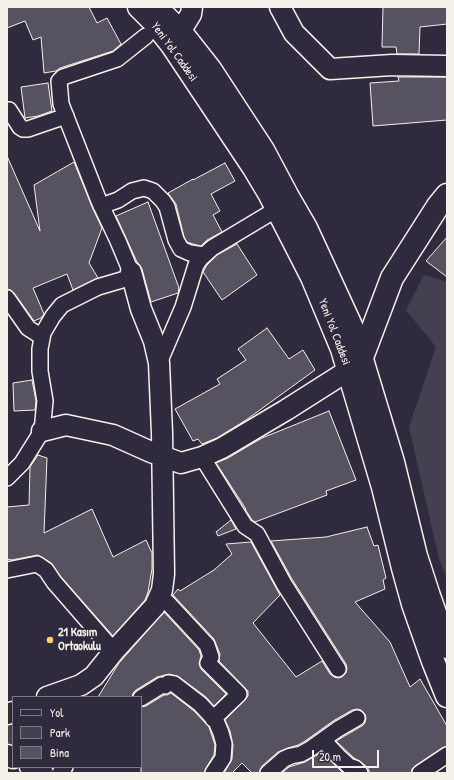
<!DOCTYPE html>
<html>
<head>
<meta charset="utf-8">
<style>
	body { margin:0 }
	#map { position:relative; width:454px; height:780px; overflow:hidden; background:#2f2a3d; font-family:"Patrick Hand",sans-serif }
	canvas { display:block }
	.frame { position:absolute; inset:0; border:8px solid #f4f1e8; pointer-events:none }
	.legend { position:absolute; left:12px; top:696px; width:130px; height:72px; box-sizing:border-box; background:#2f2a3d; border:1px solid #7e7a81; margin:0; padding:5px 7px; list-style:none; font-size:12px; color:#f4f1e8 }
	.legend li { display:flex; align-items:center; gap:8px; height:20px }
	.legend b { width:20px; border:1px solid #7e7a81 }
	.scale { position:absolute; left:312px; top:750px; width:67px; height:18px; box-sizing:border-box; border:2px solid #f4f1e8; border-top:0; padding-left:5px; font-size:12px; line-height:14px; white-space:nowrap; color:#f4f1e8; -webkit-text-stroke:3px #2f2a3d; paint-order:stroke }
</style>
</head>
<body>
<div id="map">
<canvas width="454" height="780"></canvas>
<div class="frame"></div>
<ul class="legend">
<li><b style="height:5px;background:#2f2a3d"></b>Yol</li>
<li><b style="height:11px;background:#454050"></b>Park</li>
<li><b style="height:11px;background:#56525f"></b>Bina</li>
</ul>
<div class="scale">20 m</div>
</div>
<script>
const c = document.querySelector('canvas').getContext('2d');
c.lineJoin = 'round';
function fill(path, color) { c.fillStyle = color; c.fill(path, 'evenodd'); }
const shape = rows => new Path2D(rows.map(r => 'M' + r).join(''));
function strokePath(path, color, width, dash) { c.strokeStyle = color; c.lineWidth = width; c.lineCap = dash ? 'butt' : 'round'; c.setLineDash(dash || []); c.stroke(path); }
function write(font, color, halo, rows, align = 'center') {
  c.font = font + ' "Patrick Hand",sans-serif'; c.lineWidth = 4; c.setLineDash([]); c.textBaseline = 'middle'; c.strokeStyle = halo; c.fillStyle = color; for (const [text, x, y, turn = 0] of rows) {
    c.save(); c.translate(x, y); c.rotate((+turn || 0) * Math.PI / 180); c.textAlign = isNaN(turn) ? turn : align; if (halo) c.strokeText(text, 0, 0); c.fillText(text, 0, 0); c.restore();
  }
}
const green = shape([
	[424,275,447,282,447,579,439,559,409,427,436,347,406,310],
	[13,723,13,746,7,743,7,727]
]);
const building = shape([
	[7,7,89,7,97,23,107,18,121,44,113,51,60,68,56,71,44,73,41,37,33,40,25,21,7,28,7,7],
	[383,7,447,7,447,24,420,27,419,54,397,54,396,47,382,47,383,7],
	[398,77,447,77,447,120,373,126,370,83,399,81,398,77],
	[48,83,52,111,38,116,25,118,21,87,48,83],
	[7,156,40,231,34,185,74,162,93,209,102,228,89,263,98,278,73,290,67,274,33,288,44,314,41,318,34,321,14,293,11,290,7,289,7,156],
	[225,163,235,181,211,194,220,211,213,215,222,232,207,240,201,246,193,244,187,242,184,237,176,204,168,193,193,179,193,180,225,163],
	[148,202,179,288,178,293,151,302,142,269,139,264,137,262,116,216,148,202],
	[447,237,447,277,426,261,447,237],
	[237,244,257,275,222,300,203,272,207,265,217,255,237,244],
	[267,328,289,359,303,350,315,370,246,420,217,438,202,444,198,439,193,441,175,409,220,384,217,379,246,360,238,349,267,328],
	[32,380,36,401,35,410,14,411,13,383,32,380],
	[329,411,356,480,326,491,327,495,255,522,252,520,245,509,246,509,216,463,228,458,262,438,329,411],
	[38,455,47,458,44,533,92,509,113,557,146,540,152,553,152,569,148,592,145,600,113,636,61,577,51,563,38,555,12,560,7,559,7,507,29,505,30,467,38,455],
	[231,520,236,529,218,536,216,532,231,520],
	[367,527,374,546,378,545,386,578,383,580,385,589,355,602,390,642,410,687,420,679,447,726,447,746,442,748,415,766,412,769,411,773,369,773,369,770,367,767,361,762,354,758,336,741,362,726,365,723,366,718,365,714,361,710,357,709,352,710,333,721,305,741,298,745,288,748,278,752,262,766,260,770,259,773,252,773,242,763,232,773,224,773,230,763,232,759,233,745,230,731,225,720,245,700,248,696,248,691,245,688,219,661,220,654,214,639,173,595,178,589,180,591,214,570,232,554,226,544,251,542,280,595,253,623,296,677,322,661,330,674,334,677,338,678,342,677,346,673,347,668,346,664,292,579,271,541,326,537,367,527],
	[164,612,199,650,201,656,199,664,201,669,226,694,214,706,206,697,179,677,169,674,157,677,136,690,133,693,132,697,98,697,119,663,164,612],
	[171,693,194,711,209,727,215,745,214,755,206,768,204,773,141,773,141,707,146,706,164,695,167,695,171,693],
	[322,752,343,773,282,773,289,767,305,762,322,752]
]);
const pedestrian = shape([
	[7,110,9,110,20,127,23,129,28,129,66,116],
	[101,206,118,200,132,191,144,188,153,191,163,201,167,207,176,240,181,249,190,253,204,255],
	[131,272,118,241,99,201,61,104,59,81,63,77,117,59,146,36],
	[7,298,28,328,42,337],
	[159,363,183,307,196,265,200,259,212,248,277,209],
	[202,457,245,526,257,534,284,584,338,669],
	[7,478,22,463,42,431,45,401,40,371,40,349,43,333,53,316,62,305,98,287,132,277],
	[7,570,37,564,46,570,54,582,114,651],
	[159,595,168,603,207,645,211,657,208,663,239,694,213,719],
	[141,698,162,685,165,686,168,683,174,684,200,704,216,721,221,733,224,744,223,758,213,773],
	[323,740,338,756,349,766,355,768,360,773],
	[60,773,65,767],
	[268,773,284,759,291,756,301,754,310,749,338,729,357,718],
	[420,773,447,755]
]);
const minor = shape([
	[280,7,294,33,330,69,392,65,447,66],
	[172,45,191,14,192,7],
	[42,431,66,425,113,435,151,452,181,463,202,457,222,448,286,410,349,370],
	[47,697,81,685,94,676,114,651,155,606,162,590,164,574,162,433,159,363,154,341,141,309,131,272],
	[7,714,13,712],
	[7,755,13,758],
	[30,767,43,773]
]);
const tertiary = shape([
	[353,367,361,360,392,278,438,206,447,195]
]);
const secondary = shape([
	[139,7,152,20,172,45,254,168,269,193,312,277,342,349,383,487,403,568,413,604,433,661,447,696],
	[159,10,180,31,210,69,263,150,288,197,306,228,353,330,393,462,416,556,429,596,447,647]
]);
const markers = [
	[50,640,4,"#ffd166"]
];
const streetNames = [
	["Yeni Yol Caddesi",174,52,54],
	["Yeni Yol Caddesi",334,332,69]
];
const poiNames = [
	["21 Kasım",58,633],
	["Ortaokulu",58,647]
];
fill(green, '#454050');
fill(building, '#56525f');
strokePath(building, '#f4f1e8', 1);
strokePath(pedestrian, '#f4f1e8', 18);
strokePath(minor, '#f4f1e8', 23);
strokePath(tertiary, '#f4f1e8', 25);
strokePath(secondary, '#f4f1e8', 25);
strokePath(pedestrian, '#2f2a3d', 15);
strokePath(minor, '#2f2a3d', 20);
strokePath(tertiary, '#2f2a3d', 22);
strokePath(secondary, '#2f2a3d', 22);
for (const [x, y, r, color] of markers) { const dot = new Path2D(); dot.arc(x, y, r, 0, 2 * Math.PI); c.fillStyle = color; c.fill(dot); strokePath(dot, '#2f2a3d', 1.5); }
write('12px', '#f4f1e8', '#2f2a3d', streetNames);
write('bold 12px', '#f4f1e8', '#2f2a3d', poiNames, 'left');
</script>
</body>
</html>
